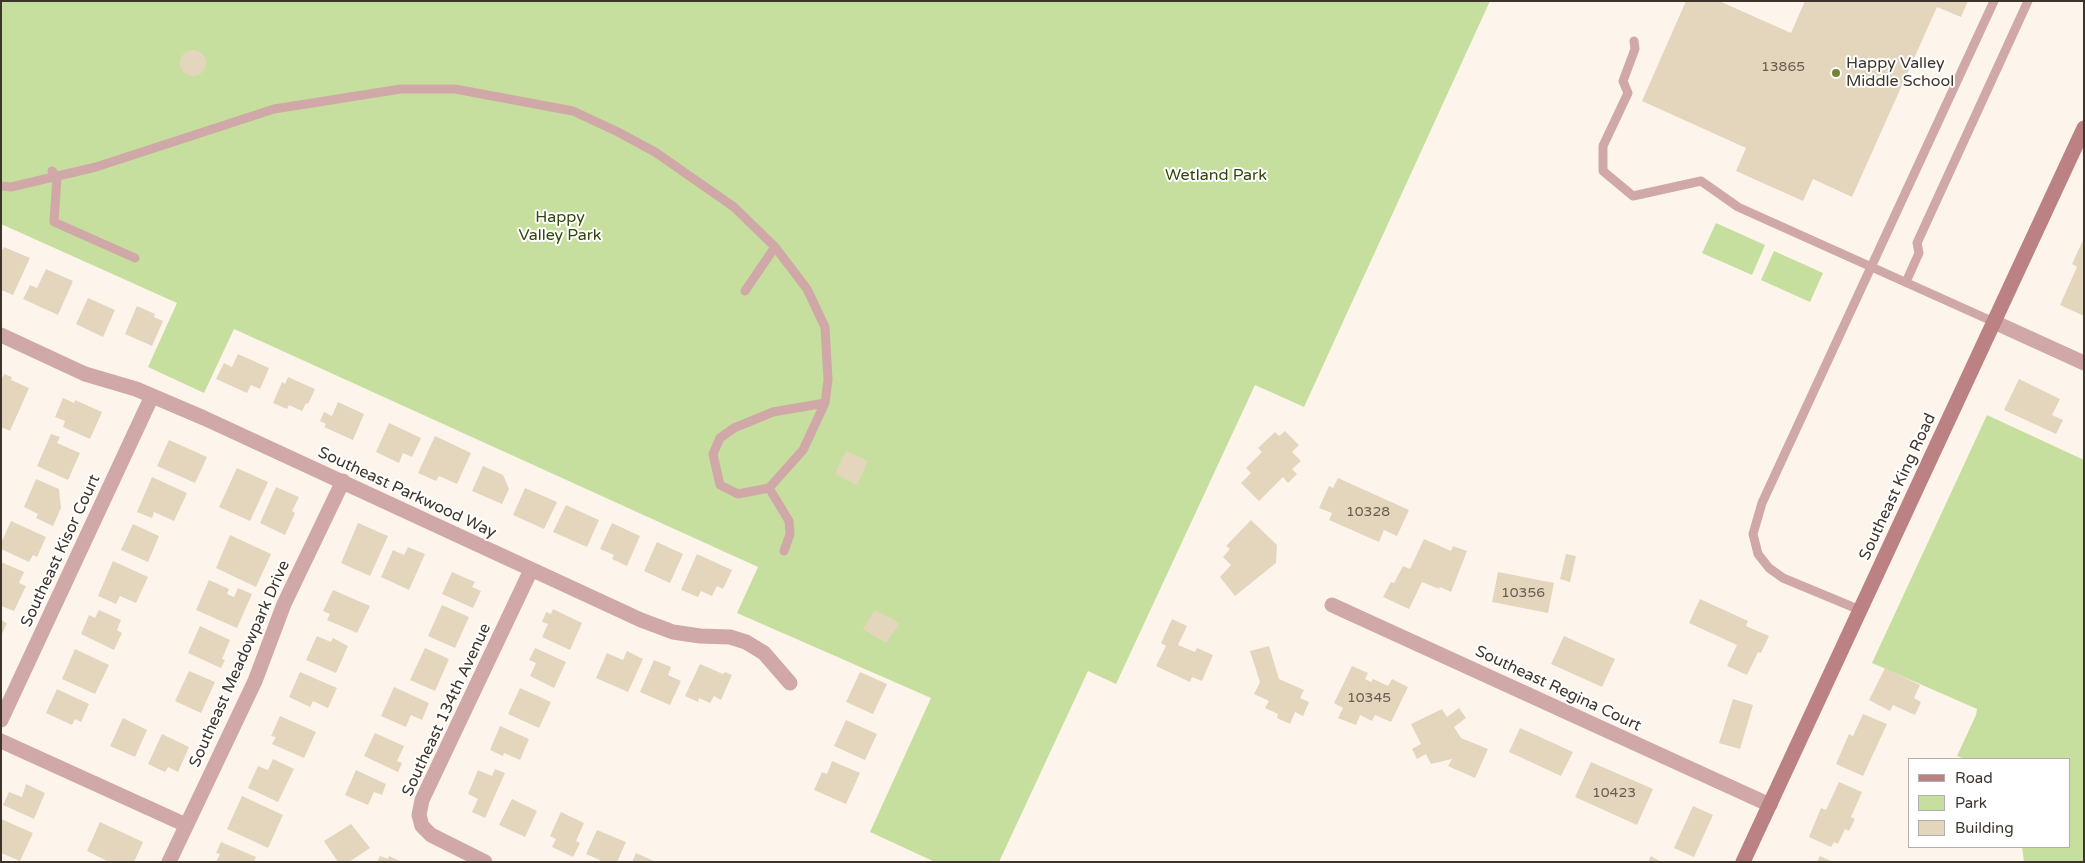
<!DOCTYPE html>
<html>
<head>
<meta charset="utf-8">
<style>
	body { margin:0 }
	#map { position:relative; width:2085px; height:863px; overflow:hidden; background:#fdf5ec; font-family:"Varela Round",sans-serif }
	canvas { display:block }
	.frame { position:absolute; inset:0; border:2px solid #3d352c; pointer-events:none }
	.legend { position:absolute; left:1908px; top:758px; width:162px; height:90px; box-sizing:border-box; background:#fff; border:1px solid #b1aeab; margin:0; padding:6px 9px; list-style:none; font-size:15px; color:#3d352c }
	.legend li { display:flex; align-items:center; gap:10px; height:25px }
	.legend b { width:25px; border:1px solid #b1aeab }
</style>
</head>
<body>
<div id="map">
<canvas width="2085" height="863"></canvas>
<div class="frame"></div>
<ul class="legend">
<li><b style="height:6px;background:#bc8182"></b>Road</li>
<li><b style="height:14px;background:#c6df9e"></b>Park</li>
<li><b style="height:14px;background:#e4d5bd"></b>Building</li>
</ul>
</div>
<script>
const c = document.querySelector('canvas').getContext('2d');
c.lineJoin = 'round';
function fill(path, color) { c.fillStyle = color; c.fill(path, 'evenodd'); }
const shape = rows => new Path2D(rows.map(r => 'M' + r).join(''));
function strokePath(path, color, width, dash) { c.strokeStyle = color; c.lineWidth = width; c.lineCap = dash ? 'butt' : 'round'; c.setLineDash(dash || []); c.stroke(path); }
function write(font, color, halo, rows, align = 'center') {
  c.font = font + ' "Varela Round",sans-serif'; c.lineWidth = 4; c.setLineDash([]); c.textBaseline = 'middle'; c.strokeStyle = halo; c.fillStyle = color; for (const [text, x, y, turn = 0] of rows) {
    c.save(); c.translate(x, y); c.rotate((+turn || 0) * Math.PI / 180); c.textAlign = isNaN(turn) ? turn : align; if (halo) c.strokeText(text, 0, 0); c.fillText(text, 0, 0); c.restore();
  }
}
const green = shape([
	[1,1,1490,1,1304,407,1255,385,1116,684,1088,671,999,862,935,862,870,832,931,698,737,613,758,567,234,329,204,393,148,367,177,303,1,224],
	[1716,223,1765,245,1752,275,1702,253],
	[1774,251,1823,273,1810,302,1761,280],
	[1987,415,2084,460,2084,862,2024,862,2022,847,2069,847,2069,759,1965,759,1957,756,1976,715,1977,709,1872,663]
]);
const building = shape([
	[1686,1,1719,1,1791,33,1805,1,1968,1,1961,17,1937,7,1852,197,1813,179,1803,201,1736,171,1746,148,1642,101],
	'180 63a13 13 0 1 1 26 0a13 13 0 1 1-26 0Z',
	[2084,238,2084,316,2060,305,2077,267,2072,264],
	[4,247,30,258,13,295,1,290,1,252],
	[46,269,73,281,58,315,23,299,30,285,37,288],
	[88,298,115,310,103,337,76,324],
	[137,306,155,314,154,317,163,321,152,346,125,334],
	[238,354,269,368,260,389,251,385,247,393,216,379,224,363,232,367],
	[4,374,12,377,11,380,29,388,10,431,1,427,1,380],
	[288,377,315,389,308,404,306,403,302,411,289,405,287,409,273,403,282,382,285,384],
	[2019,379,2060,399,2052,415,2063,420,2056,434,2004,410],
	[63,398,74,403,75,400,102,412,90,439,63,427,65,421,55,417],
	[338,402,364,414,353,440,324,427,326,424,320,421,324,412,332,416],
	[389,423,421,438,412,457,403,453,399,463,376,452],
	[1285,431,1299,445,1292,452,1301,461,1292,469,1297,474,1288,483,1283,477,1259,501,1241,483,1251,473,1246,468,1262,452,1258,448,1275,432,1279,436],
	[51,434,60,437,57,443,80,453,68,480,37,466],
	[435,436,471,453,457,484,439,476,436,481,418,473],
	[169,440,207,457,195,483,157,466],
	[846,451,868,461,857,485,835,474],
	[483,466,503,475,509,489,502,504,472,491],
	[237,468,268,482,250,521,219,507],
	[152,477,187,493,174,521,154,512,152,518,137,512],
	[1338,478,1409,510,1397,536,1384,530,1379,542,1329,520,1332,513,1319,508,1329,486,1333,488],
	[36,479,59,489,61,508,53,526,36,518,38,514,24,507],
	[276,487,299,497,292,511,295,513,285,535,260,523],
	[525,488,557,502,544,529,513,515],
	[566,505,599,520,587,547,553,532],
	[1251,520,1277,545,1276,563,1235,596,1220,577,1231,565,1223,557,1230,549,1226,546],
	[11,521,46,537,37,557,33,555,29,562,1,549,1,543],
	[358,523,388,536,370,576,341,563],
	[612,523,640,536,627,566,612,559,614,555,600,549],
	[133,524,159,536,148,562,121,550],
	[230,535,271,554,256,587,216,568],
	[1424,539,1451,551,1453,546,1467,551,1451,592,1440,587,1439,589,1422,582,1409,609,1383,597,1391,582,1394,583,1403,566,1410,569],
	[657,542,683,554,670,583,644,571],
	[408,547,425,554,409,590,381,577,393,550,404,555],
	[697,554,732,570,723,589,717,586,712,596,701,591,698,597,681,590],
	[1566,554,1576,556,1570,582,1560,579],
	[113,561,148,577,136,603,120,596,116,604,98,596],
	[1,562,24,572,19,583,26,586,14,611,1,606],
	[452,572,475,582,472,587,481,591,473,608,442,594],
	[1498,572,1554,583,1548,613,1492,602],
	[209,580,229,589,227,594,234,597,238,588,252,594,237,628,196,610],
	[333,590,370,606,357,633,327,620,330,614,323,611],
	[1700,599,1748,621,1746,626,1769,636,1761,653,1758,652,1747,675,1727,666,1737,645,1689,623],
	[442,605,469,617,455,648,428,636],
	[553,609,582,623,570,650,542,637,548,624,542,622,546,612,551,614],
	[99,610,121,620,117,630,122,633,114,650,81,634,89,615,95,618],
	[875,610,900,623,886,643,863,629],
	[1172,619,1187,626,1178,645,1195,652,1197,648,1213,655,1202,681,1192,677,1190,682,1156,666,1166,646,1161,643],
	[1,620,7,623,1,636],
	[200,626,230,640,222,659,225,660,221,668,188,653],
	[317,636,331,642,333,638,348,646,336,673,306,660],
	[1564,636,1615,659,1602,687,1551,664],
	[1269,646,1279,679,1304,690,1300,698,1309,702,1303,716,1295,712,1290,724,1277,718,1278,714,1265,708,1269,701,1254,694,1260,682,1250,651],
	[425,648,449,659,435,691,410,680],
	[535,648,566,662,554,688,530,676,536,663,529,660],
	[75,649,109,665,95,694,62,679],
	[627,651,643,659,628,692,596,678,607,653,623,660],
	[654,660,671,667,668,675,681,681,670,705,640,692],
	[700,664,723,674,725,672,732,675,721,700,714,696,710,703,699,698,698,702,685,696],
	[1352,666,1368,673,1365,679,1371,682,1373,679,1388,686,1392,679,1408,687,1391,722,1375,715,1372,721,1360,715,1356,725,1338,718,1343,708,1334,703],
	[1885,668,1920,685,1914,698,1921,702,1915,715,1893,705,1890,711,1869,700],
	[189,671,215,682,201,713,175,701],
	[300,672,337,688,328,708,313,701,310,707,289,697],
	[860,672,887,684,873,714,846,702],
	[394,687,429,703,422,720,411,715,406,727,381,716],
	[520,688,551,702,539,728,508,714],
	[57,689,89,704,81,722,75,719,72,725,46,713],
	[1733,699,1753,705,1740,749,1719,743],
	[1459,708,1466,718,1454,727,1461,738,1488,749,1475,778,1448,766,1452,759,1431,764,1426,754,1417,759,1412,749,1421,744,1411,724,1442,709,1447,717],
	[1863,714,1887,724,1863,776,1836,764,1849,734,1853,736],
	[280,716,316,732,304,758,272,744,276,737,271,736],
	[123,718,147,730,135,757,110,746],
	[846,720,877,734,865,760,834,746],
	[500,726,529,739,520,760,504,753,503,756,490,750],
	[1520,728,1573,752,1561,776,1509,752],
	[375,733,404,746,397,761,402,763,398,772,364,756],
	[162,734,189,747,178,772,168,767,165,772,148,764],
	[273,759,294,769,278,802,248,788,258,766,268,770],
	[832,761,860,773,846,804,814,790,822,772,827,774],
	[1591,762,1653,789,1637,825,1575,797],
	[495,769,505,773,485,818,472,812,478,799,468,794,478,770,492,776],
	[356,770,386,784,382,795,374,792,368,805,345,795],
	[1839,782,1862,792,1851,817,1855,819,1849,831,1845,829,1838,844,1834,842,1831,847,1809,837,1821,808,1826,810],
	[26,784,45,793,34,819,3,805,9,792,22,797],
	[242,796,283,815,268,848,227,829],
	[512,799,537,811,525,837,499,825],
	[1693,806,1713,815,1694,857,1674,848],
	[561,812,584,823,576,841,580,843,573,857,552,847,556,839,550,836],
	[1,819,33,833,20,861,1,853],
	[100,822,143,842,134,862,109,862,87,851],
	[351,824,370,848,349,862,338,862,324,841],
	[597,830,626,842,617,862,599,862,600,860,586,854],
	[221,842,256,857,254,862,216,862,220,854,216,853],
	[636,853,656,862,632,862],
	[380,856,388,859,389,856,402,862,377,862],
	[1651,856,1661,862,1648,862],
	[1820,856,1833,862,1817,862]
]);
const lane = shape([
	[1634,41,1635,49,1623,81,1628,93,1603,146,1603,171,1633,196,1701,181,1738,207,1994,322],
	[52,171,57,177,54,222,135,258],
	[1,186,11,187,96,167,274,109,401,89,455,89,573,111,618,132,655,152,734,207,775,247,807,289,825,327,828,380,825,403,803,450,769,488,738,494,720,485,713,454,720,438,734,428,773,412,825,403],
	[1906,282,1919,253,1917,243,2028,1],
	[745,291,775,247],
	[769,488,789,521,790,534,784,551],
	[1860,610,1783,578,1769,568,1758,554,1753,534,1762,503,1994,1]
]);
const street = shape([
	[1994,322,2084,363],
	[1,335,85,374,136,389,204,418,641,620,673,632,700,636,730,637,746,642,764,653,790,683],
	[1332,605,1770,805],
	[1,720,152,396],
	[1,741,186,825],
	[169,862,255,681,284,604,343,481],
	[485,862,431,835,422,826,419,815,422,800,531,570]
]);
const secondary = shape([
	[1743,862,2084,128]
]);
const markers = [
	[1836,73,5,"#738433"]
];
const numberNames = [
	["13865",1783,67],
	["10328",1368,512],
	["10356",1523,593],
	["10345",1369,698],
	["10423",1614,793]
];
const poiNames = [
	["Happy Valley",1846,64],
	["Middle School",1846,82]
];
const parkNames = [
	["Wetland Park",1216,176],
	["Happy",560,218],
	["Valley Park",560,236]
];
const streetNames = [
	["Southeast King Road",1898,487,-65],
	["Southeast Parkwood Way",407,493,25],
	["Southeast Kisor Court",61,551,-65],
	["Southeast Meadowpark Drive",240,664,-66],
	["Southeast Regina Court",1558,689,25],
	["Southeast 134th Avenue",447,710,-65]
];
fill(green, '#c6df9e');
fill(building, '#e4d5bd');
strokePath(lane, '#d1a8a8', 9);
strokePath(street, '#d1a8a8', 15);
strokePath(secondary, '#bc8182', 15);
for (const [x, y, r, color] of markers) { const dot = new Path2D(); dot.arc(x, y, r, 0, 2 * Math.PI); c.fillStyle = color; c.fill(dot); strokePath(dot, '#fff', 2); }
write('14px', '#675d50', null, numberNames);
write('16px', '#3d352c', '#fff', poiNames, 'left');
write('16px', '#34460b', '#fff', parkNames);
write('16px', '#3d352c', '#fff', streetNames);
</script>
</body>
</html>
